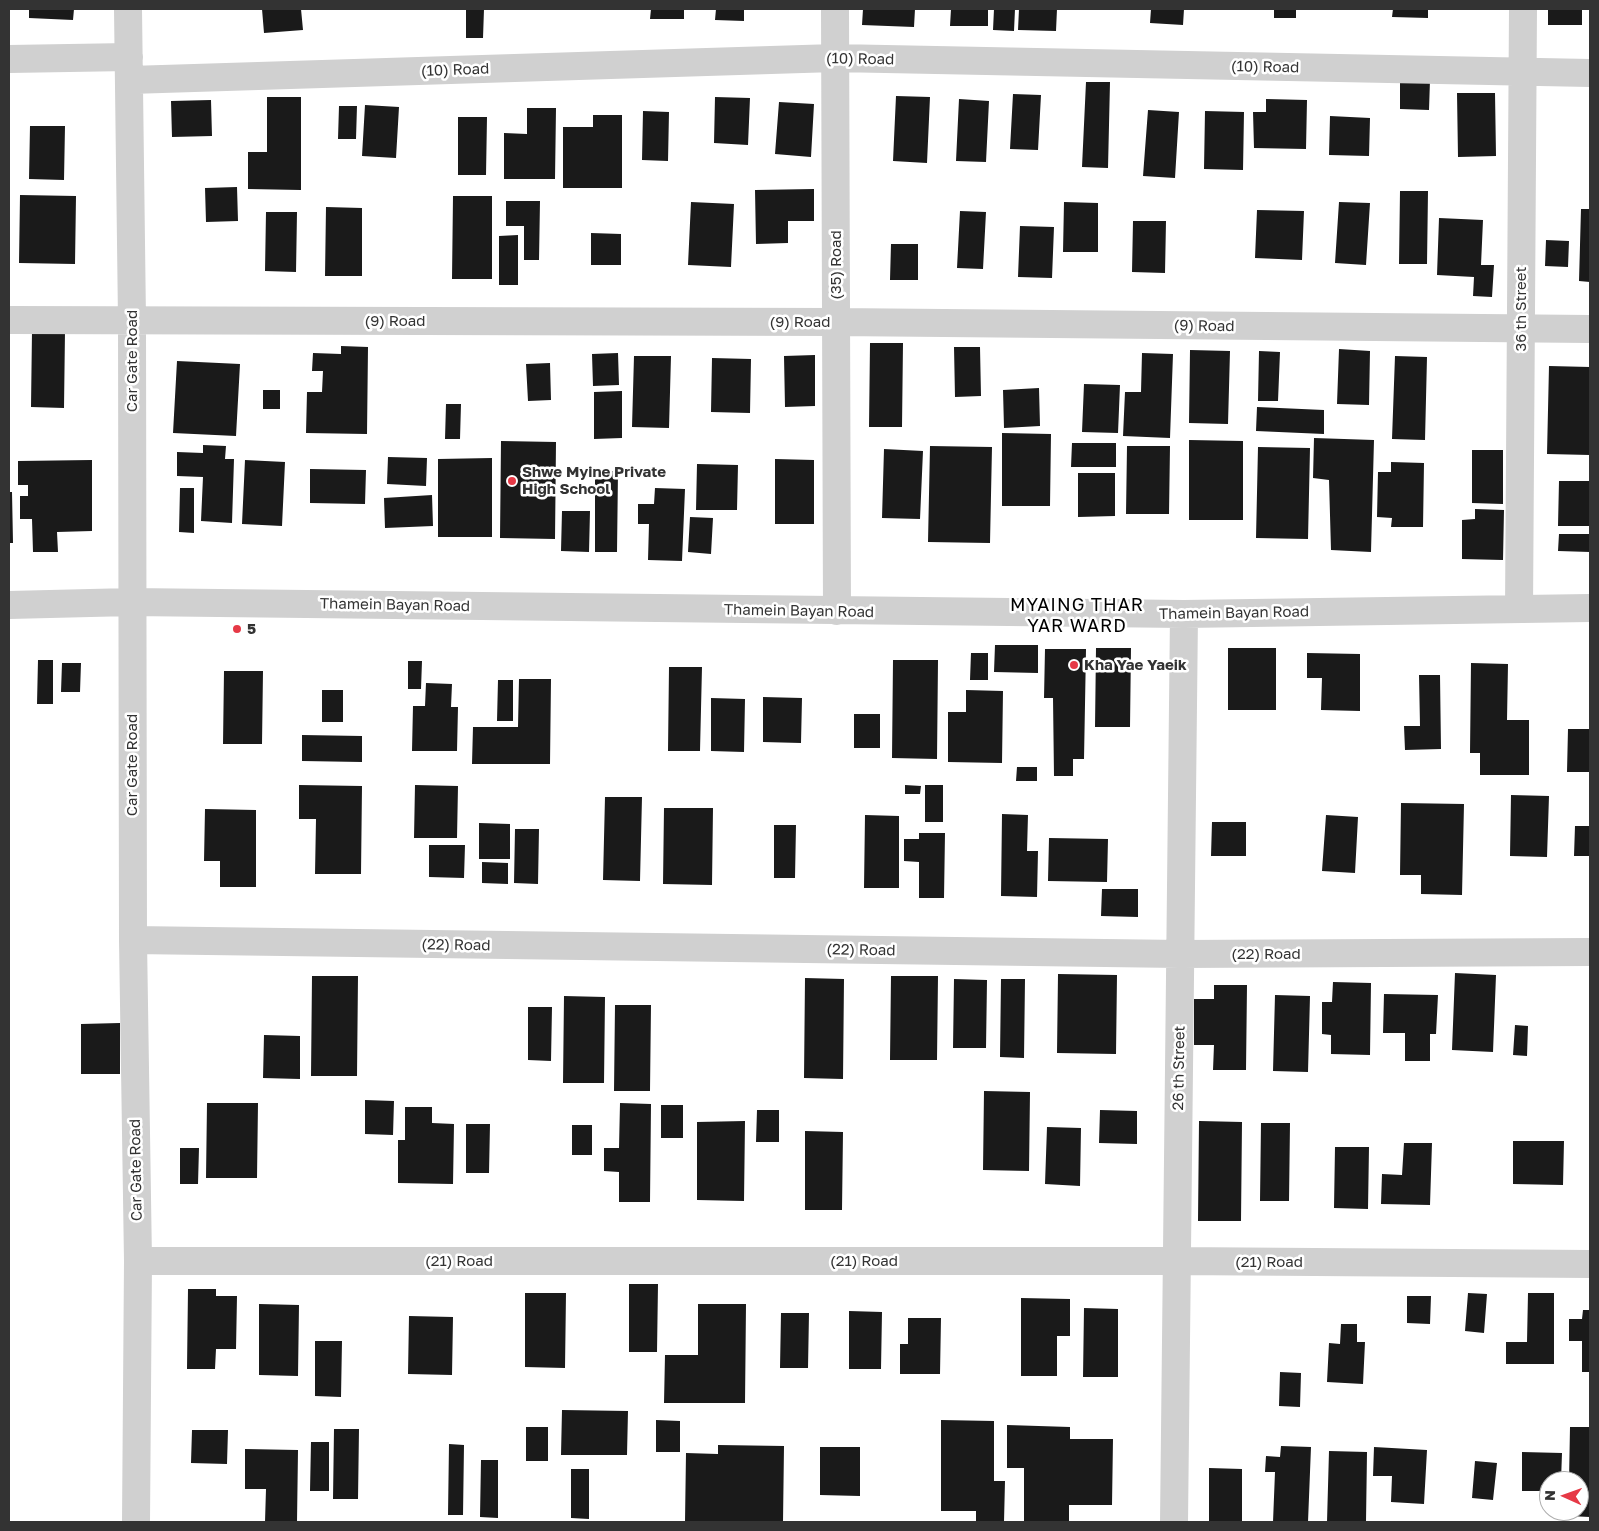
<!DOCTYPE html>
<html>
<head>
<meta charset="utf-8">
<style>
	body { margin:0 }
	#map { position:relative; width:1599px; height:1531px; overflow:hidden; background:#fff; font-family:"Golos Text",sans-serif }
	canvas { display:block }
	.frame { position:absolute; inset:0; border:10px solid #333; pointer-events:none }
	.north { position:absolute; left:1539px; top:1471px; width:50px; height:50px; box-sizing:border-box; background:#fff; border:1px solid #adadad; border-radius:50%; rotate:272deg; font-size:14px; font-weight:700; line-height:20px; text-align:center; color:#333 }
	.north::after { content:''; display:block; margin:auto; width:18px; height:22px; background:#e63946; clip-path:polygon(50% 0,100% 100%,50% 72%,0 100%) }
</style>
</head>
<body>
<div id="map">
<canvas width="1599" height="1531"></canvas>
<div class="frame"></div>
<div class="north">N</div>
</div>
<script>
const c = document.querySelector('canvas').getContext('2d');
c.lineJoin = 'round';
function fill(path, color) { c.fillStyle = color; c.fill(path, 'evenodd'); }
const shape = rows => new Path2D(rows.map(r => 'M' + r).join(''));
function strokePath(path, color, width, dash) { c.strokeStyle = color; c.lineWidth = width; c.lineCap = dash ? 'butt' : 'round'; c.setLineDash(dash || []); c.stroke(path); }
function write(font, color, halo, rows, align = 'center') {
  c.font = font + ' "Golos Text",sans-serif'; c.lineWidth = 5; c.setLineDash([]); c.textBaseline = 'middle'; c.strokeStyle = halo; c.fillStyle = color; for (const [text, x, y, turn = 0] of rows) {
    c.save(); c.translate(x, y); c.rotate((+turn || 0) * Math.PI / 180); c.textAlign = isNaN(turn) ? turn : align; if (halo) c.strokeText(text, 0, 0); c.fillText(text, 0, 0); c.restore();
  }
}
const building = shape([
	[29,9,74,9,73,20,29,18],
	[262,9,301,9,303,30,264,33],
	[466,9,484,9,483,38,466,38],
	[651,9,684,9,684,19,650,19],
	[716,9,744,9,744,21,715,20],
	[863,9,915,9,914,27,862,25],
	[951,9,988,9,988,26,950,26],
	[994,9,1015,9,1014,31,993,30],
	[1019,9,1057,9,1056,31,1018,30],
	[1151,9,1184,9,1183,25,1150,23],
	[1274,9,1296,9,1296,18,1274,18],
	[1393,9,1428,9,1428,18,1392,17],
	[1548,9,1582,9,1582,25,1548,25],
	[1400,79,1430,80,1429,110,1400,109],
	[1086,82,1110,82,1108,168,1082,167],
	[1457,93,1495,93,1496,156,1458,157],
	[1013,94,1041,95,1038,150,1010,149],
	[896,96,930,97,927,163,893,161],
	[267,97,301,97,301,190,248,189,248,152,267,152],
	[715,97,750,98,748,145,714,143],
	[959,99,989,101,986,162,956,161],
	[1266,99,1307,100,1306,149,1254,148,1253,112,1266,112],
	[211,100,212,136,172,137,171,101],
	[779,102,814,104,811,157,775,154],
	[365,105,399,107,396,158,362,156],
	[339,106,357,106,356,139,338,139],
	[527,108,556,108,555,179,504,179,504,133,527,134],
	[1148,110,1179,112,1175,178,1143,176],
	[643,111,669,112,668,161,642,160],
	[1205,111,1244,112,1243,170,1204,169],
	[593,115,622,115,622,188,563,188,563,127,593,127],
	[1330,116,1370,118,1369,156,1329,155],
	[458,117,487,117,486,175,458,175],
	[30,126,65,126,64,180,29,179],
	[237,187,238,221,206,222,205,188],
	[814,189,814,221,788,221,788,243,756,244,755,190],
	[1400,191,1428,191,1427,264,1399,264],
	[20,195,76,196,75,264,19,263],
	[453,196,492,196,492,279,452,279],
	[506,201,540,201,539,260,524,260,524,226,506,226],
	[691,202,734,204,731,267,688,265],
	[1064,202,1098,203,1098,252,1063,252],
	[1339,202,1370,203,1366,265,1335,263],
	[326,207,362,208,362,276,325,276],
	[1581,209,1590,209,1590,282,1579,281],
	[1257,210,1304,211,1302,260,1255,258],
	[960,211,986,212,983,269,957,268],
	[266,212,297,212,296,272,265,271],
	[1439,218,1483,220,1481,265,1494,265,1492,297,1473,296,1474,277,1437,275],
	[1133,221,1166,221,1165,273,1132,272],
	[1020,226,1054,227,1052,278,1018,277],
	[591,233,621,234,621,265,591,265],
	[518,235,518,285,499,285,499,236],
	[1546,240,1569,241,1568,267,1545,266],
	[891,244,918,244,918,280,890,280],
	[32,331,65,331,64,408,31,407],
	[870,343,903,343,902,427,869,427],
	[341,346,368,347,367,434,306,433,307,392,322,392,323,371,312,371,313,353,341,354],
	[954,347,980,347,981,396,955,397],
	[1339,349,1370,351,1369,405,1337,404],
	[1190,350,1230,351,1228,424,1189,423],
	[1259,351,1280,352,1278,401,1258,401],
	[618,353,619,385,593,386,592,354],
	[1142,353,1173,354,1170,438,1123,436,1125,392,1141,392],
	[815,355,815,406,785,407,784,356],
	[634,356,671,356,669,428,632,427],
	[1395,356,1427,357,1425,440,1392,439],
	[712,358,751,359,750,413,711,412],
	[177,361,240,364,236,436,173,433],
	[550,363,551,400,528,401,526,364],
	[1549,366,1590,367,1590,455,1547,454],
	[1084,384,1120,385,1118,433,1082,432],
	[1039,388,1040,426,1004,428,1003,390],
	[263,390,280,390,280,409,263,409],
	[622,391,622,438,594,439,594,392],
	[446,404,461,404,460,439,445,439],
	[1257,407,1324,410,1324,434,1256,431],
	[1002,433,1051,434,1050,506,1002,506],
	[1314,438,1374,440,1371,552,1331,550,1329,480,1313,478],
	[1189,440,1243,441,1243,520,1189,520],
	[501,441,556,442,555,539,500,538],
	[1072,443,1116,443,1116,467,1071,467],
	[203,445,226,446,225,459,234,459,232,523,201,521,203,477,177,476,177,452,203,453],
	[930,446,992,447,990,543,928,542],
	[1127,446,1170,446,1169,514,1126,514],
	[1258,447,1310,448,1308,539,1256,538],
	[884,449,923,451,920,519,882,518],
	[1472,450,1503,450,1503,504,1472,503],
	[388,457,427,458,426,486,387,484],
	[492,458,492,537,438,537,438,459],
	[775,459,814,460,814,524,775,524],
	[92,460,92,531,57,532,58,552,33,552,32,519,20,519,20,496,28,496,28,485,18,485,18,461],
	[245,460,285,462,282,526,242,524],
	[1391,462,1424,463,1423,527,1391,527,1392,518,1377,517,1378,472,1391,472],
	[697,464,738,465,737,510,696,510],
	[310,469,366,470,365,504,310,503],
	[595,471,618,471,617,552,595,552],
	[1078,473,1115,473,1115,516,1078,517],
	[1559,481,1590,481,1590,526,1558,526],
	[180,488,194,488,194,533,179,532],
	[655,488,685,489,682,561,648,560,649,524,638,524,638,504,654,504],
	[9,492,12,492,13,543,9,543],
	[432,495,433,526,385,528,384,498],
	[1475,509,1504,510,1503,560,1462,559,1462,520,1475,519],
	[562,511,590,511,589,552,561,551],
	[690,517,713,518,711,554,688,552],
	[1559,534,1590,534,1590,552,1558,551],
	[995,645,1038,645,1038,673,994,672],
	[1096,648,1131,648,1130,727,1095,727],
	[1228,648,1276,648,1276,710,1228,710],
	[1045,649,1086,649,1084,759,1073,759,1073,776,1054,776,1053,698,1044,698],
	[971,653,988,653,988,680,970,680],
	[1307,653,1360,654,1360,711,1321,710,1322,678,1307,678],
	[38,660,53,660,53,704,37,704],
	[893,660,938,660,937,759,892,758],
	[408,661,422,661,421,689,408,689],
	[62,663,81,663,80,692,61,692],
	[1471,663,1508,664,1507,720,1529,720,1529,775,1480,775,1480,753,1470,753],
	[669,667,702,667,700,751,668,751],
	[224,671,263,671,262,744,223,744],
	[1419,675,1440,675,1441,749,1405,750,1404,726,1420,726],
	[519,679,551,679,550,764,472,764,473,727,518,727],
	[498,680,513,680,513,721,497,721],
	[426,683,452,684,451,707,458,707,457,751,412,751,413,706,425,706],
	[322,690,343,690,343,722,322,722],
	[966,690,1003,691,1002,763,948,762,948,712,966,712],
	[763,697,802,698,801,743,763,742],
	[711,698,745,699,744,752,711,751],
	[854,714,880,714,880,748,854,748],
	[1568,729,1590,729,1590,772,1567,772],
	[302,735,362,736,362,762,302,761],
	[1017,767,1037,767,1037,781,1016,781],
	[299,785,362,786,361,874,315,874,316,819,299,819],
	[415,785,458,786,457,838,414,838],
	[905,785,921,786,920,794,905,794],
	[925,785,943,785,943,822,925,822],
	[1511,795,1549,796,1547,857,1510,856],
	[605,797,642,797,640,881,603,880],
	[1401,803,1464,804,1462,895,1421,894,1421,875,1400,875],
	[664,808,713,808,712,885,663,884],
	[205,809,256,810,256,887,220,887,220,861,204,861],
	[1002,814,1028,815,1027,851,1038,851,1037,897,1001,896],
	[865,815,899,816,899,888,864,888],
	[1326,815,1358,817,1355,873,1322,871],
	[1212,822,1246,822,1246,856,1211,856],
	[479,823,510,824,510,859,479,859],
	[774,825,796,825,795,878,774,878],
	[1575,826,1590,826,1590,856,1574,856],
	[515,829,539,829,538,884,514,883],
	[919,833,945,833,944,898,919,898,919,862,904,861,904,839,919,839],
	[1049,838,1108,839,1107,882,1048,881],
	[429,845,465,845,464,878,429,877],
	[482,862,508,863,508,884,482,883],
	[1102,889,1138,889,1138,917,1101,916],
	[1455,973,1496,975,1493,1052,1452,1050],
	[1058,974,1117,975,1116,1054,1057,1053],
	[312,976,358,976,357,1076,311,1076],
	[891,976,938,976,937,1060,890,1060],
	[805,978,844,979,843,1079,804,1078],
	[954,979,987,980,986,1048,953,1048],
	[1001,979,1025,979,1024,1058,1000,1057],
	[1333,982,1371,983,1370,1055,1331,1054,1331,1035,1322,1034,1322,1002,1332,1002],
	[1214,985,1247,985,1246,1070,1213,1070,1214,1045,1194,1045,1194,999,1214,999],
	[1384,994,1438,995,1436,1034,1430,1034,1430,1061,1405,1061,1405,1033,1383,1033],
	[1275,995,1310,996,1308,1072,1273,1071],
	[564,996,605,997,604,1083,563,1083],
	[615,1005,651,1005,650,1091,614,1091],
	[528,1007,552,1007,551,1061,528,1060],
	[120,1023,120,1074,81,1074,81,1024],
	[1515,1025,1528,1026,1527,1056,1513,1055],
	[264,1035,300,1036,300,1079,263,1078],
	[984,1091,1030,1092,1029,1171,983,1170],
	[365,1100,394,1101,393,1135,365,1134],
	[207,1103,258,1103,257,1178,206,1178],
	[620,1103,651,1104,650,1202,619,1202,619,1172,604,1171,604,1148,619,1148],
	[661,1105,683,1105,683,1138,661,1138],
	[405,1107,432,1107,432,1123,454,1124,453,1184,398,1183,398,1140,405,1140],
	[757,1110,779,1110,779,1142,756,1142],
	[1100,1110,1137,1111,1137,1144,1099,1143],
	[745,1121,744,1201,697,1200,697,1122],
	[1199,1121,1242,1122,1241,1221,1198,1221],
	[1261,1123,1290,1123,1289,1201,1260,1201],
	[466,1124,490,1124,489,1173,466,1173],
	[572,1125,592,1125,592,1155,572,1155],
	[1047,1127,1081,1128,1080,1186,1045,1184],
	[805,1131,843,1132,842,1210,805,1210],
	[1513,1141,1564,1141,1563,1185,1513,1184],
	[1404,1143,1432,1143,1430,1205,1381,1204,1382,1174,1402,1175],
	[1335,1147,1369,1147,1368,1209,1334,1208],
	[180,1148,199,1148,198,1184,180,1184],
	[629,1284,658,1284,657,1352,629,1352],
	[188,1289,216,1289,216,1296,237,1296,236,1349,216,1349,215,1369,187,1369],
	[525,1293,566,1293,565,1368,525,1367],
	[1468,1293,1487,1294,1484,1333,1465,1331],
	[1528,1293,1554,1293,1554,1364,1506,1364,1506,1342,1527,1342],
	[1407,1296,1431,1296,1430,1324,1407,1323],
	[1021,1298,1070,1299,1070,1336,1057,1336,1057,1376,1021,1376],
	[259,1304,299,1305,298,1376,259,1375],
	[698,1304,746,1304,745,1403,664,1403,665,1355,698,1355],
	[1084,1308,1118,1309,1118,1377,1083,1377],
	[1583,1310,1590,1310,1590,1372,1582,1372,1582,1341,1569,1341,1569,1319,1582,1319],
	[849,1311,882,1312,881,1369,849,1369],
	[781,1313,809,1313,808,1368,780,1368],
	[409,1316,453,1317,452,1375,408,1374],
	[908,1318,941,1318,940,1374,900,1374,900,1344,908,1344],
	[1341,1324,1357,1324,1357,1342,1365,1342,1363,1384,1327,1382,1329,1343,1340,1344],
	[315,1341,342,1341,341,1397,315,1396],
	[1280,1372,1301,1373,1300,1407,1279,1406],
	[562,1410,628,1411,627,1455,561,1455],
	[656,1420,680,1421,680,1452,656,1452],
	[941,1420,994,1421,994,1481,1005,1481,1004,1522,976,1522,976,1511,941,1511],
	[1007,1425,1070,1427,1070,1439,1113,1439,1112,1505,1069,1505,1069,1522,1024,1522,1024,1468,1007,1468],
	[526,1427,548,1427,548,1461,526,1461],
	[1570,1427,1590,1427,1590,1517,1569,1516,1569,1511,1579,1511,1579,1481,1569,1481],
	[334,1429,359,1429,358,1499,333,1499],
	[192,1430,228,1430,227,1464,191,1463],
	[311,1442,329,1442,329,1491,310,1491],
	[449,1444,464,1445,463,1515,448,1515],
	[718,1445,784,1446,783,1522,685,1522,686,1453,718,1454],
	[1281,1446,1311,1447,1308,1522,1273,1522,1275,1472,1265,1472,1266,1456,1280,1457],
	[820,1447,860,1447,860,1496,820,1495],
	[1374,1447,1427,1450,1424,1504,1391,1502,1392,1476,1373,1476],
	[245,1449,298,1450,297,1522,265,1522,266,1489,245,1489],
	[1329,1451,1367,1452,1366,1522,1327,1522],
	[1522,1452,1562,1453,1561,1481,1549,1481,1549,1491,1522,1491],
	[481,1460,498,1460,498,1518,480,1517],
	[1475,1461,1497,1463,1493,1500,1472,1498],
	[1209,1468,1242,1469,1242,1522,1209,1522],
	[571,1469,589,1469,589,1519,571,1518]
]);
const street = shape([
	[128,9,132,320,133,940,138,1261,136,1522],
	[835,9,837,611],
	[9,59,129,57],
	[130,80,835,58,1590,73],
	[9,320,836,322,1590,329],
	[9,605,131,602,1184,614,1590,608],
	[1519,609,1523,9],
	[133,940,1180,954,1590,952],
	[138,1261,1177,1261,1590,1264],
	[1174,1522,1184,614]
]);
const markers = [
	[512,481,5,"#e63946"],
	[237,629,5,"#e63946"],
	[1074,665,5,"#e63946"]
];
const streetNames = [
	["(10) Road",860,59,1],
	["(10) Road",1265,67,1],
	["(10) Road",455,70,-2],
	["(35) Road",836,265,-90],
	["36 th Street",1521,309,-90],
	["(9) Road",395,321],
	["(9) Road",800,322],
	["(9) Road",1204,326,1],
	["Car Gate Road",132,361,-90],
	["Thamein Bayan Road",395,605,1],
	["Thamein Bayan Road",799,611,1],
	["Thamein Bayan Road",1234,613,-1],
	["Car Gate Road",132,765,-90],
	["(22) Road",456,945,1],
	["(22) Road",861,950,1],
	["(22) Road",1266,954],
	["26 th Street",1179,1068,-89],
	["Car Gate Road",136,1170,-91],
	["(21) Road",459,1261],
	["(21) Road",864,1261],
	["(21) Road",1269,1262]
];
const poiNames = [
	["Shwe Myine Private",522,472],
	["High School",522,489],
	["5",247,629],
	["Kha Yae Yaeik",1084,665]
];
const quarterNames = [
	["MYAING THAR",1077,605],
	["YAR WARD",1077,626]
];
fill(building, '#1a1a1a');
strokePath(street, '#d0d0d0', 28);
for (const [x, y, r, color] of markers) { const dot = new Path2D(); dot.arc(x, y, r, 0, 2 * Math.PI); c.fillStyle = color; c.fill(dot); strokePath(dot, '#fff', 2); }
write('15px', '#333', '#fff', streetNames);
write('bold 15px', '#333', '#fff', poiNames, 'left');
c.letterSpacing = '1px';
write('18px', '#000', '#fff', quarterNames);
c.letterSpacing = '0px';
</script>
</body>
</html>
